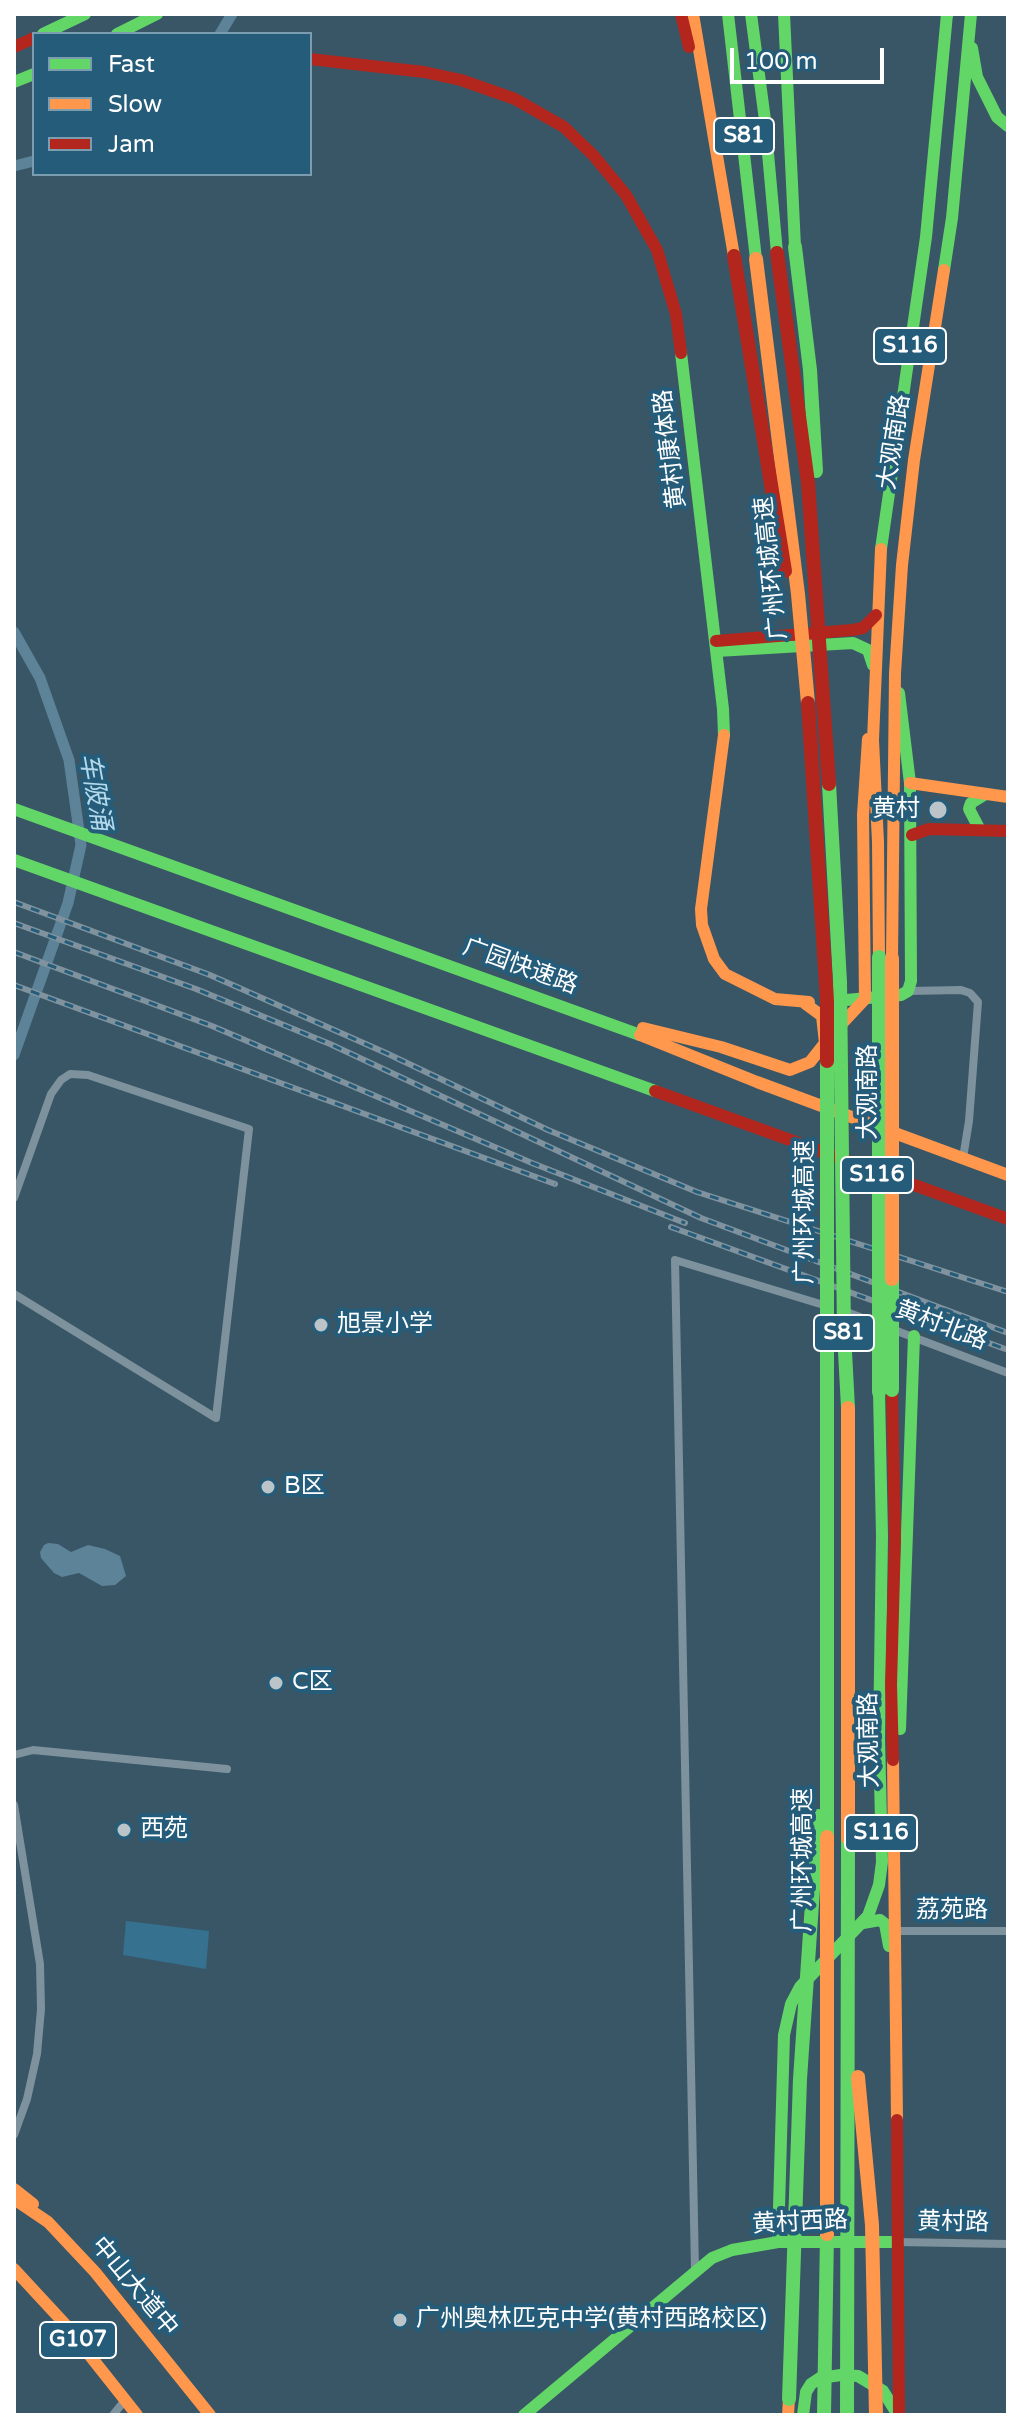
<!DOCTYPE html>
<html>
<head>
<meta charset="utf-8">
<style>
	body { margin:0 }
	#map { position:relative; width:1022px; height:2429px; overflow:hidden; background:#395666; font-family:"Varela Round",sans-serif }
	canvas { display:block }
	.frame { position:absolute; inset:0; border:16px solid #fff; pointer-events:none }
	.legend { position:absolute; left:32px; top:32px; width:280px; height:144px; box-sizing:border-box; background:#255c7a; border:2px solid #7c9daf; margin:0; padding:10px 14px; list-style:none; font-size:24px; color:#fff }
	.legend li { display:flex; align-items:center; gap:16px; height:40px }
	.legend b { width:40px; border:2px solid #7c9daf }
	.scale { position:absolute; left:730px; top:48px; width:154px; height:36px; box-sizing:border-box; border:4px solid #fff; border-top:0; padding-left:10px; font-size:24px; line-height:28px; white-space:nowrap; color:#fff; -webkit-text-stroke:6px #255c7a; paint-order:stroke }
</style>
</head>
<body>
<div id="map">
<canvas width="1022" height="2429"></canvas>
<div class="frame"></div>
<ul class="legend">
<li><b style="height:10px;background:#63d668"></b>Fast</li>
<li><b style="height:10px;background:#ff974d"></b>Slow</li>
<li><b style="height:10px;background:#b3261e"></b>Jam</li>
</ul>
<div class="scale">100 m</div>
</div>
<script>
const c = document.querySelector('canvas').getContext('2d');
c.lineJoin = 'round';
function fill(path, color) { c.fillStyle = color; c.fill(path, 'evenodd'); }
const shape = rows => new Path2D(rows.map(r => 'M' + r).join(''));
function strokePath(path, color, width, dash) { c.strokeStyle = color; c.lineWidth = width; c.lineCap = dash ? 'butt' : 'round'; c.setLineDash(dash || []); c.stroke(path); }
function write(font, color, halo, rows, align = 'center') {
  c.font = font + ' "Varela Round","Noto Sans SC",sans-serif'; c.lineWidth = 8; c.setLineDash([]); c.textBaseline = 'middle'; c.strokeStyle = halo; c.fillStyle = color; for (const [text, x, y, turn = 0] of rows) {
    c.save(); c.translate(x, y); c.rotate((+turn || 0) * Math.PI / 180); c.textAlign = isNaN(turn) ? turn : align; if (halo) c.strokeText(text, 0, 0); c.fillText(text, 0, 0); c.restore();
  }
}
const green = shape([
	[126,1921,209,1931,206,1969,123,1955]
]);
const water = shape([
	[48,1543,58,1544,71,1552,88,1545,105,1549,120,1556,126,1576,115,1585,102,1586,79,1573,62,1577,54,1573,41,1558,40,1552,44,1545]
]);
const canal = shape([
	[220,34,232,14],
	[14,166,34,161],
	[14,632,40,678,69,760,81,845,68,903,14,1055]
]);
const street = shape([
	[908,991,961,990,970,993,978,1002,969,1121,963,1158],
	[14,1198,51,1094,61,1080,70,1074,88,1075,249,1129,216,1418,14,1294],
	[844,1311,1008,1373],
	[14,1755,33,1750,227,1769],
	[14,1805,40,1964,41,2009,37,2054,27,2099,14,2135],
	[897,1931,1008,1931],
	[898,2242,1008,2244],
	[695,2270,675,1260,827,1306],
	[113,2415,125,2400]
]);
const fast = shape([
	[728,14,756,259],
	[751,14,765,120,777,253],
	[784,14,795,247],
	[946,14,947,16],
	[43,34,85,14],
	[117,34,157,14],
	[972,48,977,77,997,117,1008,126],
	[14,82,34,74],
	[944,270,952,218,971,14],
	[681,353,723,709,724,735],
	[881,549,926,237,947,14],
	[717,651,853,643,868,650,873,665],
	[14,809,640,1035],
	[980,830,969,809,971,803,984,795],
	[14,860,655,1091],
	[835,1001,901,995,908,991,911,981,910,783,899,693],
	[900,1729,914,1336],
	[863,1923,880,1920,885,1924,889,1946],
	[778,2242,784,2035,791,2004,800,1987,868,1916,879,1885,882,1862,879,1739,882,1536,879,1392],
	[524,2415,712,2258,732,2250,778,2242,898,2242],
	[803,2415,806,2392,811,2384,820,2378,841,2375,858,2376,883,2391,898,2415]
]);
const slow = shape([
	[693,14,734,256],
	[724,735,701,909,702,925,714,959,725,974,775,999,809,1002],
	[910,783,1008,797],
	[879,957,878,842,873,740,881,549],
	[892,958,895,673,902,565,914,460,944,270],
	[643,1028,721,1047,790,1070,810,1062,825,1043,822,1016,803,1002],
	[837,1029,865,999,863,815,868,739],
	[640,1035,757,1082,1008,1175],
	[893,1760,897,2120],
	[14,2189,33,2204],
	[14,2199,48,2222,95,2272,210,2415],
	[14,2269,64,2323,137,2415],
	[788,2415,789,2399]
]);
const jam = shape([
	[681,14,689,47],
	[14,47,34,38],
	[310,59,424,72,461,80,515,99,564,127,594,156,626,195,657,250,676,314,681,353],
	[716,641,852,630,863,628,876,615],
	[912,835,929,829,1008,831],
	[655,1091,1008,1219],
	[892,1390,895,1538,891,1685,893,1760],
	[897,2120,899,2415]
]);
const rail = shape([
	[14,902,210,975,386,1053,548,1130,697,1192,1008,1292],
	[14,923,196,989,330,1044,701,1218,1008,1333],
	[14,952,212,1026,532,1163,685,1223],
	[14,985,555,1184],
	[671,1227,1008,1350]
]);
const fastBridge = shape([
	[795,247,810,370,816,471],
	[829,784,840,982,844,1333,848,1408],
	[879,957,879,1392],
	[827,1061,827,1837],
	[892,1279,892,1390],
	[789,2399,800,2079,818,1816],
	[824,2415,827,2234],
	[847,2415,848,1838]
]);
const slowBridge = shape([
	[756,259,798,594,808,703],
	[892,958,892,1279],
	[848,1408,848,1838],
	[858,2077,872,2225,876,2415],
	[827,2234,827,1837]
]);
const jamBridge = shape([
	[777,253,808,483,829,784],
	[734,256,785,571],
	[808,703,827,1001,827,1061]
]);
const markers = [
	[938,810,10,"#bac4c9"],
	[321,1325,8,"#bac4c9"],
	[268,1487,8,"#bac4c9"],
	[276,1683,8,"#bac4c9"],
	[124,1830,8,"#bac4c9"],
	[400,2320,8,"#bac4c9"]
];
const shields = [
	[744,136,60],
	[910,346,72],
	[877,1175,72],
	[844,1333,60],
	[881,1833,72],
	[78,2340,76]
];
const shieldNames = [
	["S81",744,136],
	["S116",910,346],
	["S116",877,1175],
	["S81",844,1333],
	["S116",881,1833],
	["G107",78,2340]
];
const streetNames = [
	["大观南路",895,442,-81],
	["黄村康体路",671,449,-97],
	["广州环城高速",772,568,-96],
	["广园快速路",520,967,20],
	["大观南路",869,1092,-90],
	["广州环城高速",806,1212,-90],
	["黄村北路",941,1326,21],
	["大观南路",870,1740,-91],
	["广州环城高速",804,1860,-90],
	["荔苑路",952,1911],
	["黄村西路",800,2223,-3],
	["黄村路",953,2223,1],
	["中山大道中",134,2287,50]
];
const poiNames = [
	["黄村",920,810,"right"],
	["旭景小学",337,1325],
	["B区",284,1487],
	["C区",292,1683],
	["西苑",140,1830],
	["广州奥林匹克中学(黄村西路校区)",416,2320]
];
const waterNames = [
	["车陂涌",94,792,80]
];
fill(green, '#367190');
fill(water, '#5c8398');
strokePath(canal, '#5c8398', 11);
strokePath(street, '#7d929d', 8);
strokePath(fast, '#63d668', 12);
strokePath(slow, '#ff974d', 12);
strokePath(jam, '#b3261e', 12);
strokePath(rail, '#7f929d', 6);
strokePath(rail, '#255c7a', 3, [9]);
strokePath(fastBridge, '#63d668', 14);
strokePath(slowBridge, '#ff974d', 14);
strokePath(jamBridge, '#b3261e', 14);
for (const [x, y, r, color] of markers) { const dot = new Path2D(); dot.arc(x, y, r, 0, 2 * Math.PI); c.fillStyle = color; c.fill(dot); strokePath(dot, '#255c7a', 3); }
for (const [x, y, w] of shields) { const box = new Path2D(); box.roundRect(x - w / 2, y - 18, w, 36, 6); c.fillStyle = '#255c7a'; c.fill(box); strokePath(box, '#fff', 2); }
write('bold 22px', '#fff', null, shieldNames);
write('24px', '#fff', '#255c7a', streetNames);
write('24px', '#fff', '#255c7a', poiNames, 'left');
write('italic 26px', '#b3d9ec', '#255c7a', waterNames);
</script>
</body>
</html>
